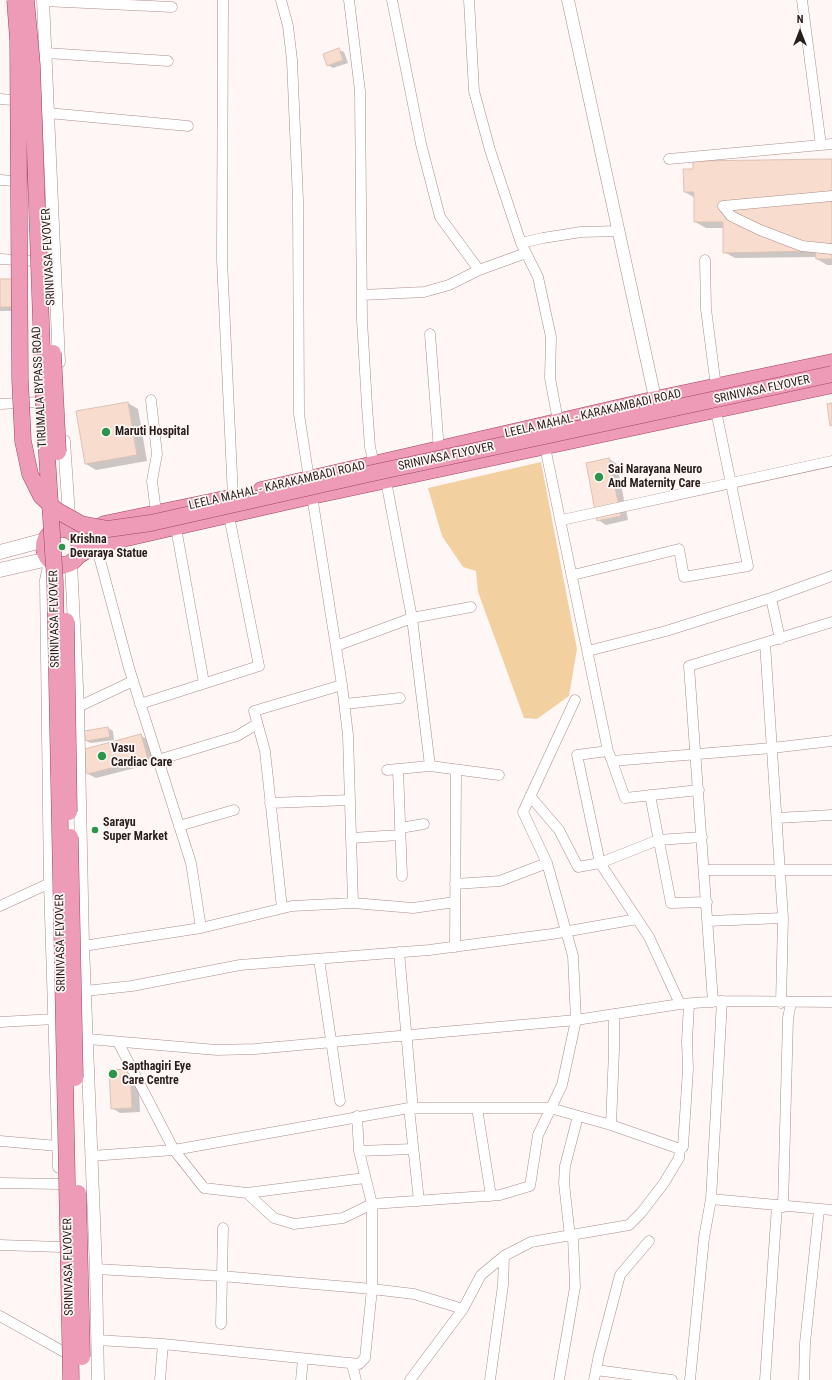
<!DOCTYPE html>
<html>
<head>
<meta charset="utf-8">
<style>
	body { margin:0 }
	#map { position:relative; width:832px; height:1380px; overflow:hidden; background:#fef7f6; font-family:"Roboto Condensed",sans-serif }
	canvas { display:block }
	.north { position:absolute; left:780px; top:12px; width:40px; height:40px; -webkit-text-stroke:3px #fef7f6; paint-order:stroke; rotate:0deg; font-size:11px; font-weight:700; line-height:16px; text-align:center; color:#291e1c }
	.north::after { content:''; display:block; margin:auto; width:14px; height:18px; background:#291e1c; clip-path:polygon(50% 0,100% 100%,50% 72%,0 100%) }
</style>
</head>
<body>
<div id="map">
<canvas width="832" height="1380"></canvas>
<div class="north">N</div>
</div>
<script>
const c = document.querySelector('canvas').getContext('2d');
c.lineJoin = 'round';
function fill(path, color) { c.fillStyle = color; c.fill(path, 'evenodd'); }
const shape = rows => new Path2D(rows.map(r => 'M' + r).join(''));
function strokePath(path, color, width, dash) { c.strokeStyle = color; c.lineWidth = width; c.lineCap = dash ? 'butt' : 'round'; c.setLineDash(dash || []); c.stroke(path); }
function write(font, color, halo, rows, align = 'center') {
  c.font = font + ' "Roboto Condensed",sans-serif'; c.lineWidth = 3.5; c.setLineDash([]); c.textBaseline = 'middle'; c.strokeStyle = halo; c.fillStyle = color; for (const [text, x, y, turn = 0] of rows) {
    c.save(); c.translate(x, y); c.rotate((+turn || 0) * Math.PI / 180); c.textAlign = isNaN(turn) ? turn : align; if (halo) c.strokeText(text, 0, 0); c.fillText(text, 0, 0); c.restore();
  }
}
const green = shape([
	[541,462,577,649,569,696,537,719,524,718,478,592,476,571,463,567,442,536,428,488]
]);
const shadow = shape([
	[339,50,344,52,348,63,333,68,328,65],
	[832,160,832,265,827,265,817,259,817,257,735,258,724,252,724,228,706,228,695,222,695,198,685,192],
	[0,280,20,311,0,311],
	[128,403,138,409,147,461,96,470,86,464],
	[609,459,617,464,628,520,606,525,598,520],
	[108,728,113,731,114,740,91,743,86,741],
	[141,736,149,740,155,763,96,778,88,774],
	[130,1070,138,1074,140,1112,120,1113,112,1108]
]);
const building = shape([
	[339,48,343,60,327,66,323,54,339,48],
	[832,159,832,259,816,259,815,251,723,253,723,222,694,222,694,192,684,192,683,169,693,169,693,161,832,159],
	[0,279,12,279,12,307,0,307,0,279],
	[128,402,137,455,85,464,76,411,128,402],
	[832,403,832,425,830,426,827,404,832,403],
	[609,458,621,516,597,521,586,463,609,458],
	[108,727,110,737,86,741,84,731,108,727],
	[141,734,148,759,87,774,81,750,141,734],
	[130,1069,132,1108,111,1109,109,1070,130,1069]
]);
const minor = shape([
	[223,0,222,260,233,497],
	[281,0,288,26,292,60,298,200,299,414,309,479],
	[349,0,360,91,362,320,367,406,370,447,374,464],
	[392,0,421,144,440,217,479,270],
	[469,0,474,91,490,150,521,243,538,277,551,337,550,378,558,421],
	[802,0,821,145],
	[43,1,172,7],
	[46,53,168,61],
	[0,99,24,101],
	[48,113,188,126],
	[669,159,832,144],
	[0,180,31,182],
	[723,206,731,216,760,230,802,246,832,249],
	[723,206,832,196],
	[521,243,543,238,581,232,619,231],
	[0,259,35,261],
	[705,260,706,309,716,387],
	[362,295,424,292,449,285,479,270,526,253],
	[430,334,439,450],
	[151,400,157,454,152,481,156,512],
	[0,404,39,402],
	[545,447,608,751,612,761,772,748,832,741],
	[386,481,412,618,430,766],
	[312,496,342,685,348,735,353,903],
	[562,520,832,461],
	[176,528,204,683],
	[96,545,129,668,191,863,201,928],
	[573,575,679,549,684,577,748,566,716,411],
	[771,598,780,639],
	[765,643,783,918],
	[336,646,412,618,471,607],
	[588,651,666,631,771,598,832,576],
	[140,704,259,666,229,516],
	[345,704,400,698],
	[78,707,133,681],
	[608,751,577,755,600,863,649,937,680,1004],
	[158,760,237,736,257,724],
	[612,761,625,798,699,790],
	[398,769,402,876],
	[387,770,430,766,499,775],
	[650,795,671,903,707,902],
	[530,796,559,830,578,867,600,863,658,840,702,837],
	[270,803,350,800],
	[777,818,832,815],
	[179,826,234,810],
	[400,828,424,824],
	[351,838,400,835],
	[704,870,832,870],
	[455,884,500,881,547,863],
	[0,906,50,883],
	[282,908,265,751,254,711,342,685],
	[708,921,783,918,781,1003],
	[83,946,201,928,292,906,353,903,413,908,455,902],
	[455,947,456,770],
	[399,952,413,1109],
	[319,959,340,1101],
	[85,991,132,986,240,965,429,950,552,934,637,919],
	[713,1002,689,666,832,622],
	[0,1022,55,1019],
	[88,1039,217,1050,255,1049,576,1020,680,1004,722,1001,832,1002],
	[118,1042,174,1150,204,1188,247,1193,365,1178],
	[409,1108,419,1201],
	[477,1108,491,1196],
	[611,1125,614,1050,614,1014],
	[0,1141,58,1146],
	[359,1151,413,1149],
	[91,1156,174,1150,409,1108,550,1108,611,1125,680,1149,683,1147,688,1069,687,1041,689,1004],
	[0,1183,60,1184],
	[247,1193,274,1218,294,1224,343,1218,372,1204,500,1195,530,1186,538,1135,562,1085,576,1020,573,956,547,863,523,812,575,700],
	[711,1199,832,1210],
	[783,1207,788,1018,791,1003],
	[570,1237,564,1183,565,1166,578,1116],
	[0,1245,61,1247],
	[96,1269,221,1276,372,1289,414,1294,463,1309],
	[0,1316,64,1352],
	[221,1324,223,1228],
	[97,1340,163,1344,359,1364,365,1358,372,1289,372,1204,359,1151,357,1116],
	[352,1364,356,1380],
	[596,1370,656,1378,655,1380],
	[656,1378,672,1380],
	[160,1380,163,1344],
	[301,1380,303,1359],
	[410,1380,463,1309,481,1275,504,1256,531,1242,629,1225,641,1213,664,1183,679,1158,680,1149],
	[490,1380,503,1285,504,1256],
	[559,1380,575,1287,573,1236],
	[594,1380,599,1355,620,1275,649,1241],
	[690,1380,704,1238,711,1199,722,1001],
	[765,1380,777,1206],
	[804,1380,805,1343,819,1210]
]);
const tertiary = shape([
	[43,0,59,362],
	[568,0,657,407],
	[64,441,70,531],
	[50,562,46,580,50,883,59,1167],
	[71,563,78,707,83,946,96,1269,98,1380]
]);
const secondary = shape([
	[0,552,45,540],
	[0,570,48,559]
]);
const primary = shape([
	[261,490,656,399,832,362],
	'44 547a18 18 0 1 1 36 0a18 18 0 1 1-36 0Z',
	[78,541,104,524,229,498],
	[78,556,96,545,312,496,832,385]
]);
const primaryBridge = shape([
	[15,0,18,40,20,379,23,441,30,474,41,496,56,510,81,524,108,529,151,523,368,474,832,374],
	[26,0,32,65,44,408,55,582,71,1380],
	[53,353,58,452],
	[66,621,69,812],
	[70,837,75,1078],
	[78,1193,82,1357]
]);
const markers = [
	[106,432,5,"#2c954c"],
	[599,477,5,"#2c954c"],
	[62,547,4,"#2c954c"],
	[102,756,5,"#2c954c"],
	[95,830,4,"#2c954c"],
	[113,1074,5,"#2c954c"]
];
const streetNames = [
	["SRINIVASA FLYOVER",49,257,-93],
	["TIRUMALA BYPASS ROAD",40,387,-93],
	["SRINIVASA FLYOVER",762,390,-12],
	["LEELA MAHAL - KARAKAMBADI ROAD",593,414,-13],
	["SRINIVASA FLYOVER",446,457,-12],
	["LEELA MAHAL - KARAKAMBADI ROAD",277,486,-13],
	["SRINIVASA FLYOVER",55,619,-91],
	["SRINIVASA FLYOVER",61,943,-91],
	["SRINIVASA FLYOVER",69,1267,-91]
];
const poiNames = [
	["Maruti Hospital",115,432],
	["Sai Narayana Neuro",608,470],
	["And Maternity Care",608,484],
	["Krishna",70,540],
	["Devaraya Statue",70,554],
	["Vasu",111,749],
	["Cardiac Care",111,763],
	["Sarayu",103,823],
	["Super Market",103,837],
	["Sapthagiri Eye",122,1067],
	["Care Centre",122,1081]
];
fill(green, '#f3d0a0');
fill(shadow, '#0003');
fill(building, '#f8dccd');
strokePath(building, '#ddc2b3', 1);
strokePath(minor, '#ab8d8a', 11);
strokePath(tertiary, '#ab8d8a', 13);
strokePath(secondary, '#ab8d8a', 15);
strokePath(primary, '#a24463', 17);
strokePath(minor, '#fff', 10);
strokePath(tertiary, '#fff', 12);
strokePath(secondary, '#fff', 14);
strokePath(primary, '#ee9bb8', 16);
strokePath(primaryBridge, '#a24463', 17, []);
strokePath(primaryBridge, '#ee9bb8', 16);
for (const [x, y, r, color] of markers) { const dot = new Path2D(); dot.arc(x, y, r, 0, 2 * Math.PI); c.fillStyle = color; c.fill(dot); strokePath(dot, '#fef7f6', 1.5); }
write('12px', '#291e1c', '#fef7f6', streetNames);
write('bold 12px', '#291e1c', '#fef7f6', poiNames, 'left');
</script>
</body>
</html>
